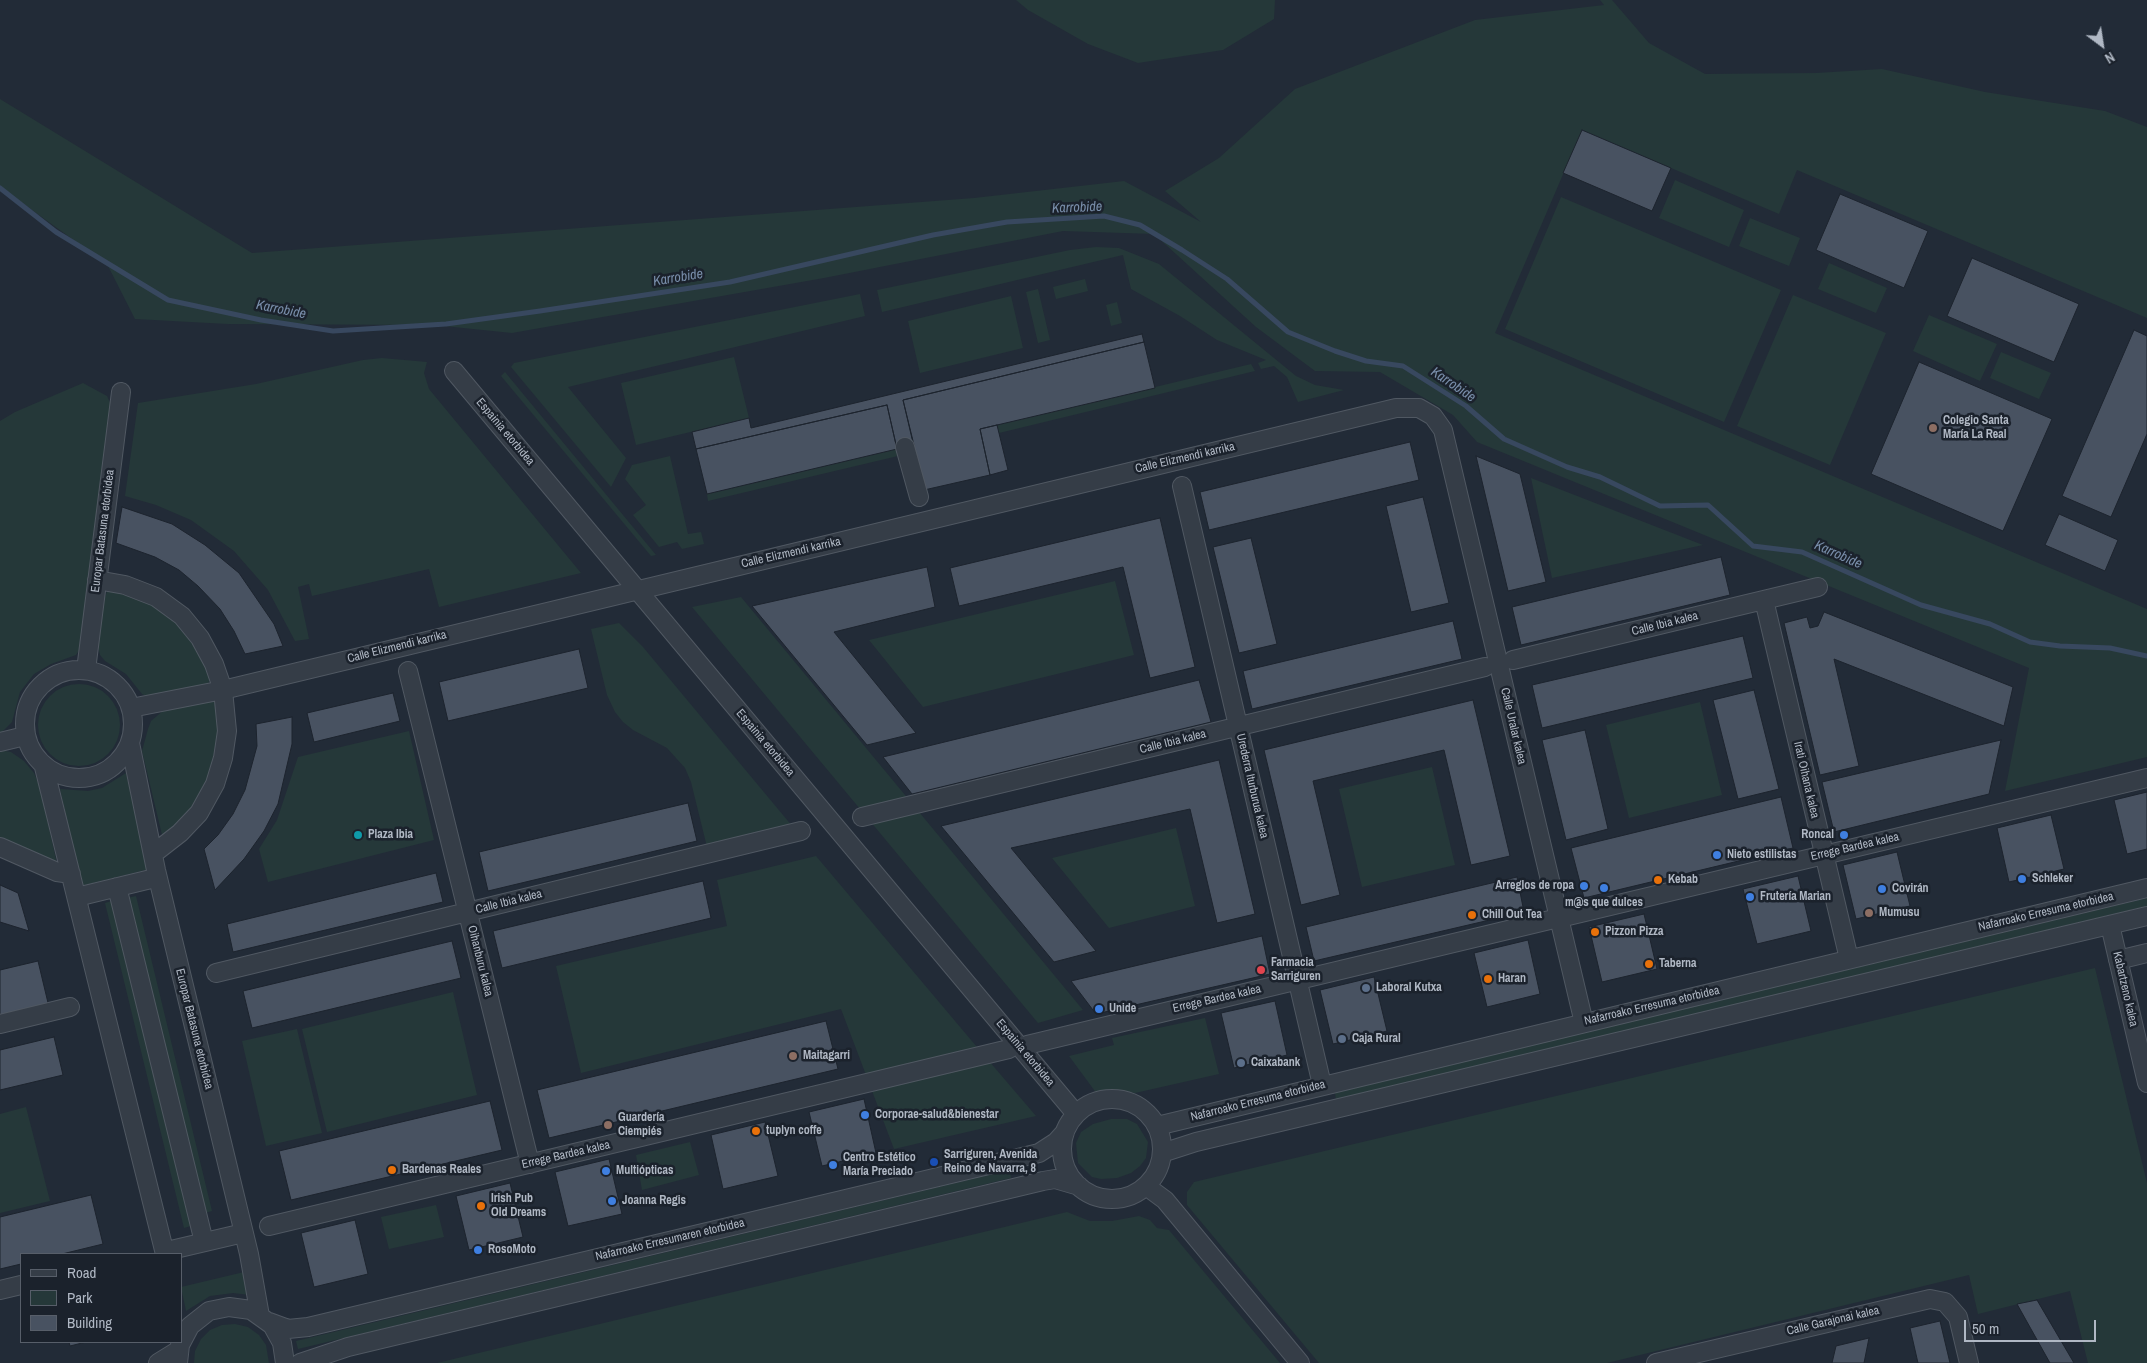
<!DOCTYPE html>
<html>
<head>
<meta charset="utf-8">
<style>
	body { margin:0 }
	#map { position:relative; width:2147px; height:1363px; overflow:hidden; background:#222b37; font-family:"Archivo Narrow",sans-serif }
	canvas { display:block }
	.legend { position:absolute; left:20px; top:1253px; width:162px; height:90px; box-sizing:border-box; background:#1b222c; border:1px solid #575e69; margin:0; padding:6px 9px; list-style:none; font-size:15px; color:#b0b8c4 }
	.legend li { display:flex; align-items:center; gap:10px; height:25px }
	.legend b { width:25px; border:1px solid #575e69 }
	.north { position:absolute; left:2077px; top:20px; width:50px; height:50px; -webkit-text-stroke:4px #1b222c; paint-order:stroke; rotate:149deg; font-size:14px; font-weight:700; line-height:20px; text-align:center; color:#b0b8c4 }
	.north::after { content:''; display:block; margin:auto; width:18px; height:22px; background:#b0b8c4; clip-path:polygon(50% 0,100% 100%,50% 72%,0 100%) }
	.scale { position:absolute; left:1964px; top:1320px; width:132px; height:22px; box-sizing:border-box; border:2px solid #b0b8c4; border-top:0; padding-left:6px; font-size:15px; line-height:18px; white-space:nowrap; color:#b0b8c4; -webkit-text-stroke:4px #1b222c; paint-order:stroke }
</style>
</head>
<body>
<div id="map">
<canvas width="2147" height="1363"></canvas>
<ul class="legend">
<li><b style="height:6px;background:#353d47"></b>Road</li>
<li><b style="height:14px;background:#253839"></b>Park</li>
<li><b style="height:14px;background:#485261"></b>Building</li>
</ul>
<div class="north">N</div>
<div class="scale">50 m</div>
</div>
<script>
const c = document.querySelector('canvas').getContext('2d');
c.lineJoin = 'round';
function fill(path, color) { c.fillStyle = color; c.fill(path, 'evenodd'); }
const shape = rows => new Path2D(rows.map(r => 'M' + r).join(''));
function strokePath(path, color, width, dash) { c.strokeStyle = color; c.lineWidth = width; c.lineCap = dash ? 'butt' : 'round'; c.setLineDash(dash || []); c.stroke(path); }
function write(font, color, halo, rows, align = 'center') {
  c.font = font + ' "Archivo Narrow",sans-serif'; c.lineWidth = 5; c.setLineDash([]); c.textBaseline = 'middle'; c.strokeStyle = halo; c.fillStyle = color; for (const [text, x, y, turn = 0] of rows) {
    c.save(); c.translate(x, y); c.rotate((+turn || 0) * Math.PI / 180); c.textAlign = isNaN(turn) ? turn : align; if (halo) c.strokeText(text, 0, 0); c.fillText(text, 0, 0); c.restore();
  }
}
const green = shape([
	[1016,0,1275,0,1274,19,1223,50,1138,63,1088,44,1028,10],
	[1600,0,1612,0,1649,43,1705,74,1816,73,1882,69,1985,92,2105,111,2147,127,2147,318,1797,170,1779,214,1582,130,1495,333,2147,609,2147,757,2005,791,2029,668,1477,442,1453,415,1380,372,1315,371,1256,327,1154,234,1063,231,824,278,512,333,434,325,228,324,135,319,107,264,0,187,0,99,252,253,974,198,1124,181,1201,222,1165,191,1219,158,1295,89,1475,20,1604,5],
	[1675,180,1744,210,1729,247,1659,218],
	[1561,197,1781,290,1724,422,1505,329],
	[1750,218,1800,238,1789,266,1739,246],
	[1096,247,1119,248,1159,264,1296,376,1315,385,1344,390,1298,402,1287,377,1274,366,1261,369,1258,363,1266,360,1217,340,1180,316,1131,289,1123,255,882,312,877,290,1070,250],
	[1829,263,1887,288,1876,313,1818,289],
	[1085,279,1088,291,1056,299,1053,287],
	[1038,289,1050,340,1038,343,1026,292],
	[860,294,865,316,568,387,626,458,611,487,511,367,514,363],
	[1793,295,1886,333,1830,465,1737,426],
	[1011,296,1023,348,920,373,908,321],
	[1117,302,1122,323,1111,326,1106,305],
	[1929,315,1997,344,1980,381,1913,351],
	[2001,352,2051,373,2039,399,1990,378],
	[734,357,749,418,636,445,621,383],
	[382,358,427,362,424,373,429,389,581,573,439,607,429,569,312,596,309,584,298,587,309,639,295,641,268,590,234,551,191,520,156,505,125,496,138,403,256,384,363,360],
	[1251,364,1255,371,999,433,997,425],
	[505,372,656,555,651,556,501,376],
	[83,383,107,396,114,411,82,646,76,655,51,664,34,674,20,692,12,722,0,734,0,421,15,412],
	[896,449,898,456,708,501,707,494],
	[670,456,688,534,701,532,704,544,682,549,677,542,659,547,633,515,646,505,625,479,632,465],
	[1531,478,1703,545,1552,578],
	[1115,581,1134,655,923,707,869,640],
	[116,589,156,606,183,627,198,649,211,675,208,684,203,688,150,698,142,694,126,674,105,661,100,655,98,646,104,599,107,592],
	[741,597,1083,1010,1038,1023,692,607],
	[619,623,643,647,793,827,707,847,691,782,685,768,667,748,633,730,623,722,615,712,607,695,591,629],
	'38 725a41 41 0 1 1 82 0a41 41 0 1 1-82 0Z',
	[208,700,215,702,220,710,219,752,198,800,183,821,163,839,142,751,148,729,151,721,164,710],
	[1700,702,1722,795,1629,818,1606,725],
	[409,731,434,840,268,882,259,849,277,820,298,757],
	[0,750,11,752,24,761,34,773,40,787,57,864,0,841],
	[1432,767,1455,865,1362,887,1339,789],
	[126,773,149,869,81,886,60,789,88,791,102,788],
	[1176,828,1195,906,1109,928,1052,858],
	[816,856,971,1040,1036,1116,894,1149,841,1009,581,1073,556,966,727,926,717,880],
	[136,896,212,1211,202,1214,127,898],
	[2147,898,2147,906,1336,1101,1335,1092],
	[115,900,194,1225,184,1228,105,903],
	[2095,968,2147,1183,2147,1363,2088,1363,2070,1291,1978,1314,1969,1275,1607,1363,1319,1363,1187,1205,1187,1192,1194,1182],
	[453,992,477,1095,327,1132,302,1029],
	[1205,1018,1219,1074,1135,1093,1117,1090,1097,1094,1069,1056,1114,1045,1112,1038],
	[297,1029,322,1133,266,1146,242,1041],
	[26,1107,50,1201,0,1213,0,1114],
	[1111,1119,1127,1119,1137,1124,1148,1142,1146,1158,1140,1166,1131,1173,1117,1178,1101,1179,1092,1177,1078,1163,1076,1143,1081,1132,1093,1124],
	[690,1142,699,1175,642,1190,636,1155],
	[1010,1170,1011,1178,298,1349,296,1341],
	[436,1205,444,1237,389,1249,381,1217],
	[1067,1212,1090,1221,1112,1221,1139,1216,1150,1220,1157,1228,1169,1230,1280,1363,437,1363],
	[244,1272,250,1295,233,1293,210,1296,186,1311,181,1287],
	[235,1324,248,1327,259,1335,266,1345,269,1363,194,1363,195,1351,201,1339,210,1330,222,1325]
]);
const stream = shape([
	[0,188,56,232,168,300,261,320,333,331,446,324,540,311,730,282,933,235,1007,222,1104,216,1140,225,1182,250,1227,279,1288,332,1335,351,1366,361,1403,366,1466,406,1504,439,1567,467,1600,477,1660,506,1708,505,1753,546,1802,552,1921,605,1990,624,2030,642,2060,646,2110,648,2147,656]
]);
const building = shape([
	[1582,130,1671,168,1652,211,1563,173,1582,130],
	[1840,194,1928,231,1904,288,1816,250,1840,194],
	[1972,258,2079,304,2054,362,1947,316,1972,258],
	[2134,330,2147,336,2147,434,2111,517,2062,496,2134,330],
	[1142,334,1144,342,903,400,914,445,897,449,887,405,696,449,692,432,749,418,751,428,1142,334],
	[1144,342,1155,388,980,429,990,475,924,490,903,400,1144,342],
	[1919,362,2052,419,2003,531,1871,474,1919,362],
	[887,405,897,449,707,494,696,449,887,405],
	[997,425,1008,470,990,475,980,429,997,425],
	[1410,442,1419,480,1209,530,1200,492,1410,442],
	[1476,456,1520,474,1546,582,1508,591,1476,456],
	[1423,497,1449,603,1411,612,1386,506,1423,497],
	[122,507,172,524,205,545,239,573,274,624,283,646,245,654,234,631,220,609,198,586,179,570,155,557,116,543,122,507],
	[2059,514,2118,540,2105,571,2045,545,2059,514],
	[1160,518,1195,667,1150,678,1123,567,959,606,950,568,1160,518],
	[1251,538,1277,644,1239,653,1213,547,1251,538],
	[1721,557,1730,595,1521,645,1512,607,1721,557],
	[927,567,935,607,834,632,916,733,867,745,752,606,927,567],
	[1824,612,2013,687,2004,726,1834,659,1859,766,1820,775,1784,623,1807,617,1810,628,1818,626,1824,612],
	[1453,621,1462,659,1252,709,1243,671,1453,621],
	[1743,636,1753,678,1542,728,1532,685,1743,636],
	[579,649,588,688,448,721,439,682,579,649],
	[1199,680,1211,722,912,794,883,757,1199,680],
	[1754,690,1779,789,1738,799,1713,700,1754,690],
	[393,693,400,721,314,742,307,713,393,693],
	[1473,700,1510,856,1471,865,1444,750,1313,781,1340,895,1301,905,1264,750,1473,700],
	[292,717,292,744,278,804,264,831,244,859,215,890,204,849,218,835,233,814,245,790,257,746,256,724,292,717],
	[1585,730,1608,829,1566,840,1542,740,1585,730],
	[2001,740,1989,794,1834,832,1822,782,2001,740],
	[1219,760,1255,914,1217,923,1190,809,1011,848,1096,951,1054,962,941,826,1219,760],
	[2147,792,2147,849,2127,854,2114,800,2147,792],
	[1781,797,1793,848,1584,898,1571,848,1781,797],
	[688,803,697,841,488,891,479,852,688,803],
	[2051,815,2064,869,2009,882,1997,828,2051,815],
	[1897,852,1910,906,1856,919,1843,865,1897,852],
	[436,873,443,902,233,952,227,924,436,873],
	[1798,876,1811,931,1757,944,1743,889,1798,876],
	[1517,877,1524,912,1314,961,1306,927,1517,877],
	[703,881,711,918,502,968,493,931,703,881],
	[0,885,18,893,29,931,0,922,0,885],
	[1644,914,1657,969,1602,982,1589,927,1644,914],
	[1262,936,1270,974,1096,1014,1071,981,1262,936],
	[1528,940,1540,994,1487,1007,1474,953,1528,940],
	[452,941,461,978,252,1028,243,991,452,941],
	[38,961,49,1007,0,1018,0,970,38,961],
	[1374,977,1387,1031,1333,1044,1320,990,1374,977],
	[1275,1001,1287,1055,1234,1068,1221,1013,1275,1001],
	[826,1021,838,1069,549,1138,537,1090,826,1021],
	[54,1037,63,1075,0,1090,0,1050,54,1037],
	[864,1099,876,1153,822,1166,809,1112,864,1099],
	[490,1101,502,1150,291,1200,279,1151,490,1101],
	[765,1122,778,1176,723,1189,711,1135,765,1122],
	[609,1159,622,1214,568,1226,555,1172,609,1159],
	[510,1183,523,1237,469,1250,456,1196,510,1183],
	[91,1195,103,1244,62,1254,21,1254,21,1264,0,1269,0,1217,91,1195],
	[355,1220,368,1274,314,1287,301,1233,355,1220],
	[2037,1300,2074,1363,2050,1363,2017,1304,2037,1300],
	[1940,1321,1950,1363,1918,1363,1910,1328,1940,1321],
	[1869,1338,1864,1363,1832,1363,1836,1346,1869,1338],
	[69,1342,86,1342,70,1346,69,1342]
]);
const minor = shape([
	[454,371,1076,1114],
	[905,447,919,497],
	[1182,486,1322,1085],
	[97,580,125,585,156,597,182,616,200,638,214,664,223,690,227,731,223,758,215,784,199,813,180,833,153,854],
	[1764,600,1849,959],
	[1513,660,1818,587],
	'25 724a54 54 0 1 1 108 0a54 54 0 1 1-108 0Z',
	[86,670,121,392],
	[408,671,530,1164],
	[131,708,223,690,1396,408,1419,408,1433,416,1443,430,1584,1023],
	[0,742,25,736],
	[130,743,156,870,249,1254,260,1316],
	[44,767,165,1254],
	[862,817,1485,667],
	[0,847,57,872,71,874],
	[117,887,204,1242],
	[85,895,151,879],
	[1564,917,2147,778],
	[2110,925,2147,1083],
	[2118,960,2147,953],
	[216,973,801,831],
	[0,1024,70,1007],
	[1027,1045,1554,919],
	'1062 1149a50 50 0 1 1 100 0a50 50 0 1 1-100 0Z',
	[1157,1126,2147,888],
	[1162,1153,1196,1142,2147,916],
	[1146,1186,1165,1200,1300,1363],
	[269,1226,1009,1049],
	[171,1250,235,1235],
	[0,1290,21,1285],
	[269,1322,288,1329,308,1327,1039,1153,1056,1142,1065,1132],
	[158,1363,179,1350],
	[178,1363,180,1345,190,1326,209,1311,229,1307,251,1310,272,1325,282,1343,285,1363],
	[300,1363,348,1347,1043,1181,1055,1179,1079,1186],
	[1656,1363,1930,1299,1945,1302,1958,1317,1969,1363]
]);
const markers = [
	[1933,428,5,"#8d6e63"],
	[358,835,5,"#0f9aa8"],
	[1844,835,5,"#3f7fe0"],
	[1717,855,5,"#3f7fe0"],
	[2022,879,5,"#3f7fe0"],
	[1658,880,5,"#e8710a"],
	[1584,886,5,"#3f7fe0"],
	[1604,888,5,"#3f7fe0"],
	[1882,889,5,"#3f7fe0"],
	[1750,897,5,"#3f7fe0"],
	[1869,913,5,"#8d6e63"],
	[1472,915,5,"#e8710a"],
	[1595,932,5,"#e8710a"],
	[1649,964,5,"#e8710a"],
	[1261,970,5,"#e0444e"],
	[1488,979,5,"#e8710a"],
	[1366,988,5,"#5c6f8a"],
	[1099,1009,5,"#3f7fe0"],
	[1342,1039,5,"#5c6f8a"],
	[793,1056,5,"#8d6e63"],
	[1241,1063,5,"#5c6f8a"],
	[865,1115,5,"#3f7fe0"],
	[608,1125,5,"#8d6e63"],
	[756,1131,5,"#e8710a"],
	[934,1162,5,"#1a4fb4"],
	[833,1165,5,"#3f7fe0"],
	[392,1170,5,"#e8710a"],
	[606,1171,5,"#3f7fe0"],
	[612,1201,5,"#3f7fe0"],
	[481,1206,5,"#e8710a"],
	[478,1250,5,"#3f7fe0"]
];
const poiNames = [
	["Colegio Santa",1943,421],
	["María La Real",1943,435],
	["Plaza Ibia",368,835],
	["Roncal",1834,835,"right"],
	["Nieto estilistas",1727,855],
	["Schleker",2032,879],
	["Kebab",1668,880],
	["Arreglos de ropa",1574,886,"right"],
	["Covirán",1892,889],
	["Frutería Marian",1760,897],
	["m@s que dulces",1604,903,"center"],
	["Mumusu",1879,913],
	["Chill Out Tea",1482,915],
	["Pizzon Pizza",1605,932],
	["Farmacia",1271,963],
	["Sarriguren",1271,977],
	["Taberna",1659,964],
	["Haran",1498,979],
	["Laboral Kutxa",1376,988],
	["Unide",1109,1009],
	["Caja Rural",1352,1039],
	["Maitagarri",803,1056],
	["Caixabank",1251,1063],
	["Corporae-salud&bienestar",875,1115],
	["Guardería",618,1118],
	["Ciempiés",618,1132],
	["tuplyn coffe",766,1131],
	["Sarriguren, Avenida",944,1155],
	["Reino de Navarra, 8",944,1169],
	["Centro Estético",843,1158],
	["María Preciado",843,1172],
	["Bardenas Reales",402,1170],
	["Multiópticas",616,1171],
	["Irish Pub",491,1199],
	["Old Dreams",491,1213],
	["Joanna Regis",622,1201],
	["RosoMoto",488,1250]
];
const streetNames = [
	["Espainia etorbidea",505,432,50],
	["Calle Elizmendi karrika",1185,458,-13],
	["Europar Batasuna etorbidea",103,531,-83],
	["Calle Elizmendi karrika",791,553,-13],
	["Calle Ibia kalea",1665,624,-14],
	["Calle Elizmendi karrika",397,647,-14],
	["Calle Uralar kalea",1513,726,77],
	["Calle Ibia kalea",1173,742,-14],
	["Espainia etorbidea",765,743,50],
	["Irati Oihana kalea",1806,780,77],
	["Urederra Iturburua kalea",1252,786,77],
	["Errege Bardea kalea",1855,847,-13],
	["Calle Ibia kalea",509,902,-14],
	["Nafarroako Erresuma etorbidea",2046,912,-13],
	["Oihanburu kalea",480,961,76],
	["Kabartzeno kalea",2125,989,77],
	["Errege Bardea kalea",1217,999,-13],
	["Nafarroako Erresuma etorbidea",1652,1006,-13],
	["Europar Batasuna etorbidea",194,1029,76],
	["Espainia etorbidea",1025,1053,50],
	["Nafarroako Erresuma etorbidea",1258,1101,-14],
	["Errege Bardea kalea",566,1155,-13],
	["Nafarroako Erresumaren etorbidea",670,1240,-13],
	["Calle Garajonai kalea",1833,1321,-13]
];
const waterNames = [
	["Karrobide",1077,208,-2],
	["Karrobide",678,278,-9],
	["Karrobide",281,310,11],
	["Karrobide",1453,385,34],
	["Karrobide",1838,555,24]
];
fill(green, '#253839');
strokePath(stream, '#38485f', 5);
fill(building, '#485261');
strokePath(building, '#1d242e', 1);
strokePath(minor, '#505862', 20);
strokePath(minor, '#353d47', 18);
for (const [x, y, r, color] of markers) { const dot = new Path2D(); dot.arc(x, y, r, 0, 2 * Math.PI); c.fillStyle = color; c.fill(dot); strokePath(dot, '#1b222c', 2); }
write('bold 12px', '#b0b8c4', '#1b222c', poiNames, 'left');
write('12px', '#b0b8c4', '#1b222c', streetNames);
write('italic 14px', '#798eaa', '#1b222c', waterNames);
</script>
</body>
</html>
